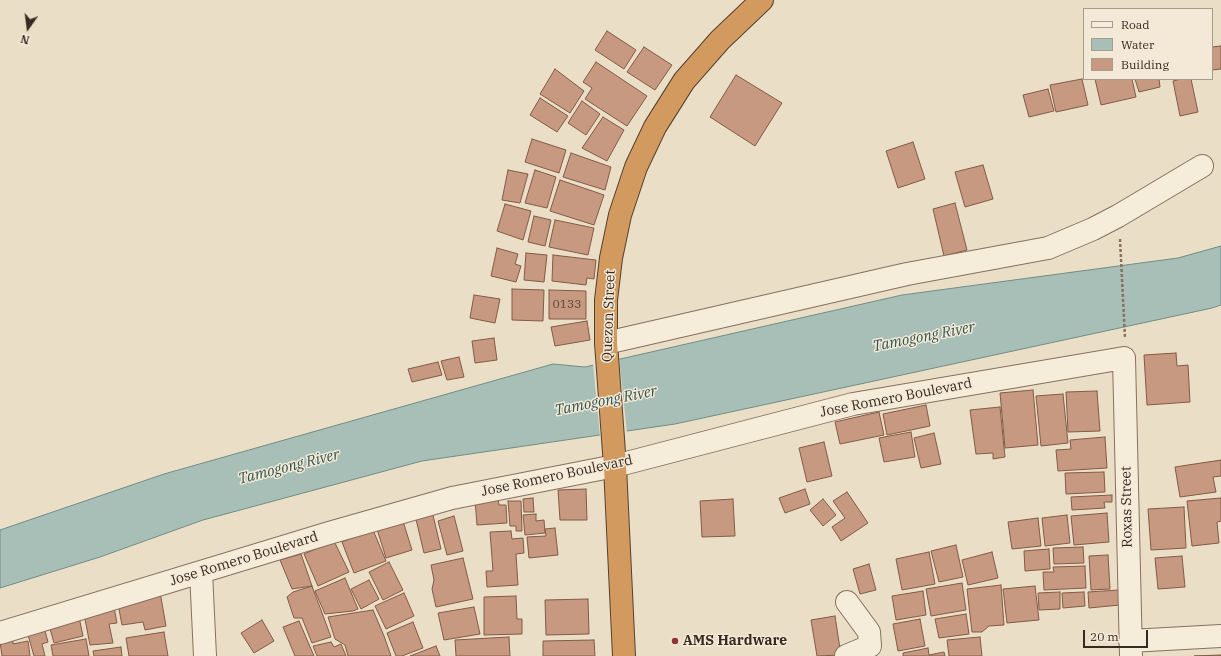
<!DOCTYPE html>
<html>
<head>
<meta charset="utf-8">
<style>
	body { margin:0 }
	#map { position:relative; width:1221px; height:656px; overflow:hidden; background:#ebdec7; font-family:"IBM Plex Serif",serif }
	canvas { display:block }
	.legend { position:absolute; left:1083px; top:8px; width:130px; height:72px; box-sizing:border-box; background:#f3e9d6; border:1px solid #a89d8d; margin:0; padding:5px 7px; list-style:none; font-size:12px; color:#372a20 }
	.legend li { display:flex; align-items:center; gap:8px; height:20px }
	.legend b { width:20px; border:1px solid #a89d8d }
	.north { position:absolute; left:8px; top:8px; width:40px; height:40px; -webkit-text-stroke:3px #f3e9d6; paint-order:stroke; rotate:194deg; font-size:11px; font-weight:700; line-height:16px; text-align:center; color:#372a20 }
	.north::after { content:''; display:block; margin:auto; width:14px; height:18px; background:#372a20; clip-path:polygon(50% 0,100% 100%,50% 72%,0 100%) }
	.scale { position:absolute; left:1083px; top:630px; width:65px; height:18px; box-sizing:border-box; border:2px solid #372a20; border-top:0; padding-left:5px; font-size:12px; line-height:14px; white-space:nowrap; color:#372a20; -webkit-text-stroke:3px #f3e9d6; paint-order:stroke }
</style>
</head>
<body>
<div id="map">
<canvas width="1221" height="656"></canvas>
<ul class="legend">
<li><b style="height:5px;background:#f6ecda"></b>Road</li>
<li><b style="height:11px;background:#a8bfb7"></b>Water</li>
<li><b style="height:11px;background:#c69980"></b>Building</li>
</ul>
<div class="north">N</div>
<div class="scale">20 m</div>
</div>
<script>
const c = document.querySelector('canvas').getContext('2d');
c.lineJoin = 'round';
function fill(path, color) { c.fillStyle = color; c.fill(path, 'evenodd'); }
const shape = rows => new Path2D(rows.map(r => 'M' + r).join(''));
function strokePath(path, color, width, dash) { c.strokeStyle = color; c.lineWidth = width; c.lineCap = dash ? 'butt' : 'round'; c.setLineDash(dash || []); c.stroke(path); }
function write(font, color, halo, rows, align = 'center') {
  c.font = font + ' "IBM Plex Serif",serif'; c.lineWidth = 3; c.setLineDash([]); c.textBaseline = 'middle'; c.strokeStyle = halo; c.fillStyle = color; for (const [text, x, y, turn = 0] of rows) {
    c.save(); c.translate(x, y); c.rotate((+turn || 0) * Math.PI / 180); c.textAlign = isNaN(turn) ? turn : align; if (halo) c.strokeText(text, 0, 0); c.fillText(text, 0, 0); c.restore();
  }
}
const water = shape([
	[1221,246,1221,305,1212,308,675,424,422,461,203,520,100,557,0,588,0,530,164,474,553,364,585,367,902,295,1178,258,1221,246]
]);
const pier = shape([
	[619,357,627,433,600,437,593,363]
]);
const building = shape([
	[607,31,636,50,624,69,595,50,607,31],
	[1221,46,1221,69,1212,70,1212,47,1221,46],
	[644,47,672,65,655,90,627,72,644,47],
	[596,62,647,96,627,126,585,99,592,88,583,82,596,62],
	[555,69,584,91,570,113,540,94,555,69],
	[736,75,782,103,755,146,710,117,736,75],
	[1082,79,1088,105,1056,112,1050,85,1082,79],
	[1095,79,1132,79,1136,97,1101,105,1095,79],
	[1135,79,1159,79,1160,87,1139,92,1135,79],
	[1181,79,1191,79,1198,112,1180,116,1173,81,1181,79],
	[1048,89,1054,111,1029,117,1023,95,1048,89],
	[540,98,568,116,557,132,530,115,540,98],
	[582,101,600,114,586,135,568,123,582,101],
	[603,117,624,130,607,161,582,148,603,117],
	[532,139,566,150,559,173,525,162,532,139],
	[913,142,925,179,898,188,886,151,913,142],
	[571,153,611,167,605,190,563,177,571,153],
	[983,165,993,199,965,207,955,172,983,165],
	[508,170,528,174,520,203,502,200,508,170],
	[535,170,556,177,547,208,525,203,535,170],
	[560,180,604,195,594,225,550,211,560,180],
	[955,203,967,250,944,256,933,209,955,203],
	[505,204,531,211,523,240,497,231,505,204],
	[534,216,551,220,545,246,528,242,534,216],
	[555,220,594,228,588,255,549,247,555,220],
	[497,248,518,254,515,264,521,266,516,282,491,276,497,248],
	[526,253,547,255,544,282,524,280,526,253],
	[553,255,596,260,594,279,587,278,586,285,552,281,553,255],
	[512,289,544,290,543,321,512,320,512,289],
	[549,290,586,291,586,319,549,319,549,290],
	[474,295,500,299,495,323,470,318,474,295],
	[587,321,590,340,555,346,551,327,587,321],
	[494,338,497,360,475,363,472,341,494,338],
	[1176,353,1177,366,1188,365,1190,402,1147,405,1144,355,1176,353],
	[459,357,464,377,447,380,441,361,459,357],
	[438,362,442,375,412,382,408,369,438,362],
	[1033,390,1038,445,1005,448,1000,393,1033,390],
	[1097,391,1100,431,1068,432,1066,392,1097,391],
	[1063,394,1068,443,1041,446,1036,396,1063,394],
	[926,405,930,426,887,435,883,414,926,405],
	[1000,407,1005,457,993,459,993,453,976,454,970,410,1000,407],
	[879,412,884,435,840,444,835,422,879,412],
	[911,432,915,457,884,462,879,438,911,432],
	[934,433,941,464,921,468,914,438,934,433],
	[1105,437,1107,468,1058,471,1056,450,1071,449,1070,440,1105,437],
	[824,442,832,476,807,482,799,448,824,442],
	[1221,460,1221,476,1213,477,1216,492,1180,497,1175,467,1221,460],
	[1104,472,1105,492,1066,494,1065,473,1104,472],
	[586,489,587,520,560,520,558,490,586,489],
	[805,489,810,504,785,513,779,498,805,489],
	[847,492,868,523,841,541,832,527,845,518,833,501,847,492],
	[1112,495,1112,502,1104,502,1105,508,1072,510,1071,497,1112,495],
	[498,498,499,505,506,505,507,523,477,525,475,500,498,498],
	[533,498,534,512,524,512,523,499,533,498],
	[1221,498,1221,521,1217,522,1219,543,1192,546,1187,501,1221,498],
	[733,499,735,536,702,537,700,501,733,499],
	[823,499,836,515,823,526,810,510,823,499],
	[508,501,521,501,522,531,516,531,516,526,510,526,508,501],
	[1184,507,1186,548,1151,550,1148,509,1184,507],
	[432,511,441,549,424,553,415,515,432,511],
	[1107,513,1109,542,1074,545,1071,516,1107,513],
	[536,514,536,521,544,520,545,533,525,535,523,515,536,514],
	[1067,515,1070,543,1045,546,1042,518,1067,515],
	[454,516,463,551,447,555,438,521,454,516],
	[402,518,412,550,386,558,376,526,402,518],
	[1038,518,1041,546,1012,549,1008,522,1038,518],
	[555,528,558,555,529,558,527,537,546,536,545,529,555,528],
	[373,530,386,561,354,573,342,542,373,530],
	[511,531,512,539,523,538,524,553,516,554,518,585,487,587,486,571,493,571,490,532,511,531],
	[334,541,349,572,318,586,304,554,334,541],
	[956,545,963,577,939,582,931,551,956,545],
	[1083,547,1084,563,1054,564,1053,548,1083,547],
	[1049,549,1050,569,1025,571,1024,551,1049,549],
	[929,552,935,584,902,590,896,559,929,552],
	[992,552,998,578,968,585,962,560,992,552],
	[301,554,312,586,292,589,280,560,301,554],
	[1108,555,1110,589,1091,590,1089,556,1108,555],
	[1182,556,1185,587,1158,589,1155,558,1182,556],
	[463,558,473,599,436,607,432,589,434,580,431,565,463,558],
	[389,562,403,590,383,600,369,572,389,562],
	[869,564,876,590,860,594,853,569,869,564],
	[1085,566,1086,588,1044,590,1043,572,1054,572,1053,567,1085,566],
	[345,578,358,609,353,611,325,614,315,591,345,578],
	[369,580,379,599,361,609,351,589,369,580],
	[962,583,966,610,931,616,926,589,962,583],
	[1001,585,1004,625,989,626,982,632,972,632,967,589,1001,585],
	[312,586,331,637,312,643,302,618,294,618,287,597,293,592,312,586],
	[1035,586,1039,620,1007,623,1003,589,1035,586],
	[1119,590,1120,605,1089,608,1088,592,1119,590],
	[923,591,926,615,896,620,892,596,923,591],
	[160,592,166,626,145,630,143,622,122,625,118,604,160,592],
	[1060,592,1060,609,1039,610,1038,593,1060,592],
	[1084,592,1085,606,1063,608,1062,593,1084,592],
	[404,593,414,616,386,629,375,606,404,593],
	[516,596,517,619,522,619,522,634,484,635,484,597,516,596],
	[588,599,589,634,546,635,545,600,588,599],
	[114,607,117,623,109,624,113,643,90,645,84,614,114,607],
	[474,607,480,634,444,640,438,613,474,607],
	[373,610,384,636,391,656,348,656,345,645,335,639,328,617,373,610],
	[966,614,969,634,939,638,935,619,966,614],
	[835,616,841,655,817,656,811,620,835,616],
	[79,617,83,636,54,643,49,625,79,617],
	[920,619,925,646,898,651,893,624,920,619],
	[262,620,274,641,254,653,241,633,262,620],
	[299,621,314,656,295,656,283,627,299,621],
	[413,622,423,648,402,656,396,656,387,633,413,622],
	[45,631,48,642,42,644,45,656,34,656,28,635,45,631],
	[164,632,168,656,129,656,126,638,164,632],
	[509,637,510,656,456,656,455,640,509,637],
	[980,637,982,656,949,656,947,640,980,637],
	[86,639,89,656,53,656,51,645,86,639],
	[13,640,13,644,28,641,30,656,2,656,0,642,13,640],
	[594,640,595,656,543,656,543,641,594,640],
	[331,642,334,647,341,644,346,656,317,656,313,646,331,642],
	[436,646,440,656,410,656,436,646],
	[121,647,122,656,94,656,93,651,121,647],
	[928,648,929,655,944,652,945,656,903,656,903,653,928,648],
	[1221,655,1221,656,1194,656,1221,655]
]);
const path = shape([
	[1120,239,1125,338]
]);
const minor = shape([
	[606,343,907,274,1048,248,1093,229,1118,216,1202,166],
	[201,572,205,656],
	[0,633,329,533,452,498,615,466,853,404,1124,358,1131,656],
	[1130,641,1221,636],
	[846,656,870,646,869,632,847,602]
]);
const highway = shape([
	[624,656,615,466,606,343,606,300,611,258,620,215,636,167,655,127,684,81,720,40,762,0]
]);
const markers = [
	[675,641,4,"#903238"]
];
const numberNames = [
	["0133",567,305]
];
const streetNames = [
	["Quezon Street",609,316,-88],
	["Jose Romero Boulevard",896,398,-11],
	["Jose Romero Boulevard",557,476,-12],
	["Roxas Street",1127,507,-91],
	["Jose Romero Boulevard",244,559,-17]
];
const poiNames = [
	["AMS Hardware",683,641]
];
const waterNames = [
	["Tamogong River",924,337,-11],
	["Tamogong River",606,401,-11],
	["Tamogong River",289,467,-14]
];
fill(water, '#a8bfb7');
strokePath(water, '#6f8d84', 1);
fill(pier, '#ebdec7');
fill(building, '#c69980');
strokePath(building, '#835a45', 1);
strokePath(minor, '#85715e', 24);
strokePath(highway, '#544031', 24);
strokePath(path, '#85715e', 2.5, [3, 2]);
strokePath(minor, '#f6ecda', 22);
strokePath(highway, '#d39a5f', 22);
for (const [x, y, r, color] of markers) { const dot = new Path2D(); dot.arc(x, y, r, 0, 2 * Math.PI); c.fillStyle = color; c.fill(dot); strokePath(dot, '#f3e9d6', 1.5); }
write('12px', '#5b4638', null, numberNames);
write('14px', '#372a20', '#f3e9d6', streetNames);
write('bold 14px', '#372a20', '#f3e9d6', poiNames, 'left');
write('italic 15px', '#315551', '#f3e9d6', waterNames);
</script>
</body>
</html>
